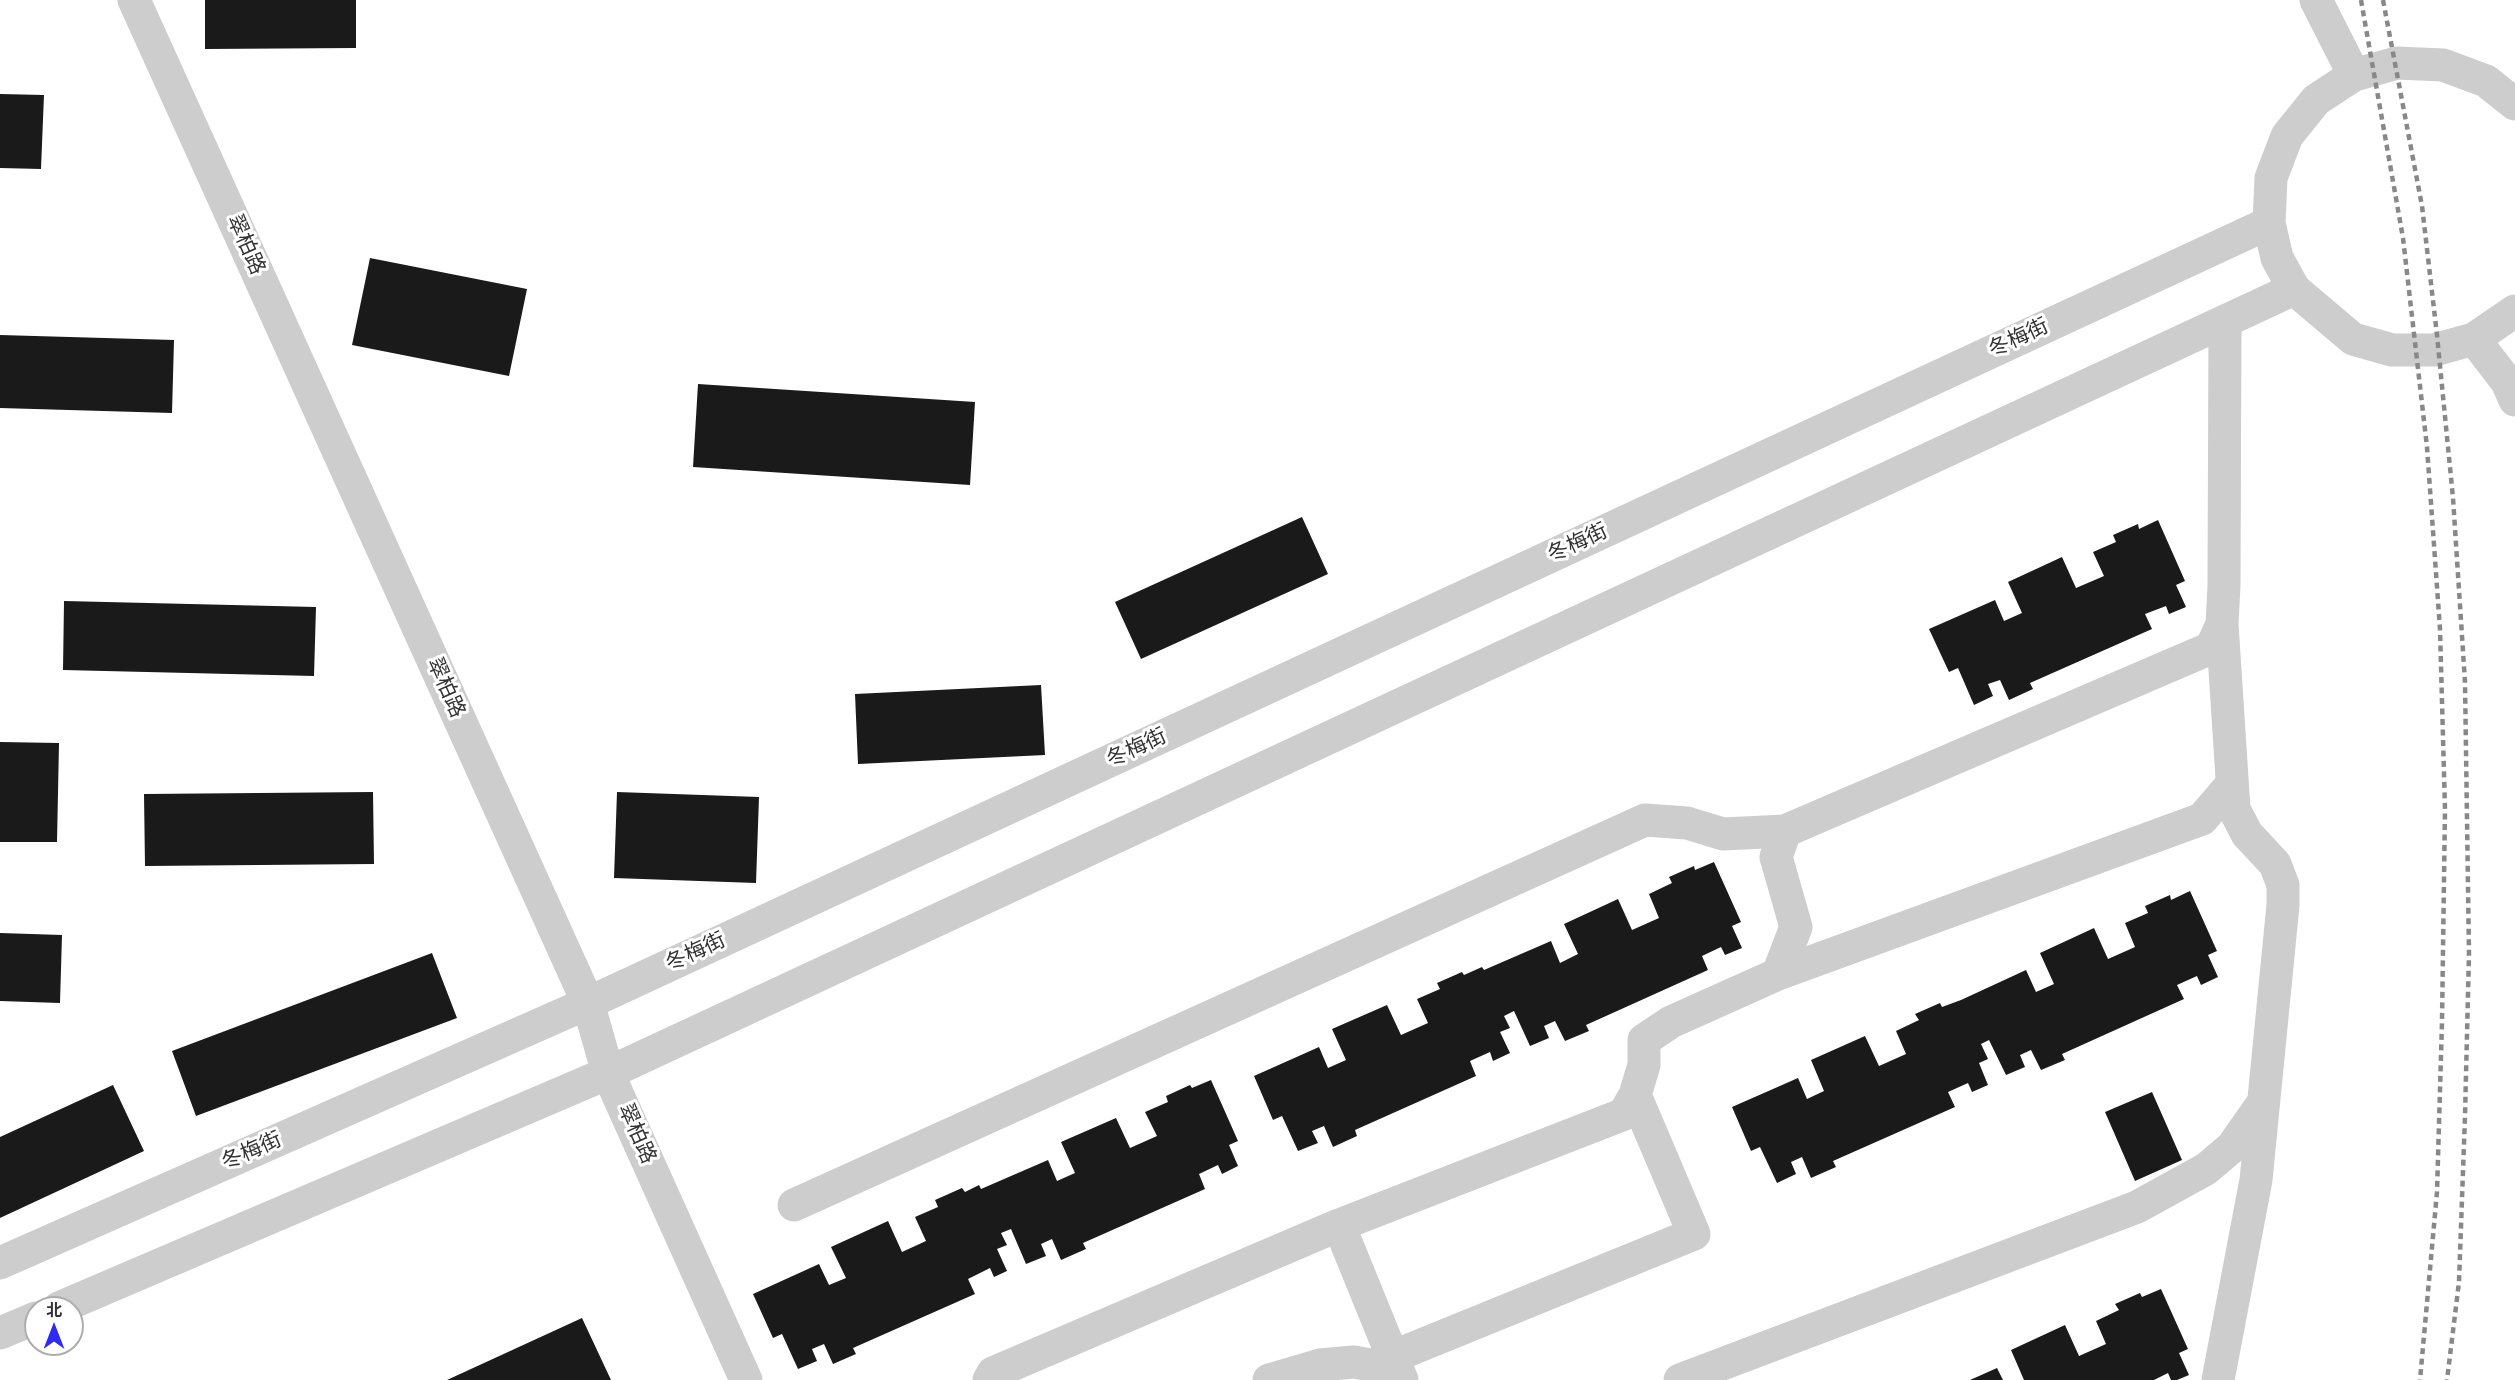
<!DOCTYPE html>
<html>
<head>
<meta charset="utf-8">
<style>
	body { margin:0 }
	#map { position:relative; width:2515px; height:1380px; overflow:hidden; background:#fff; font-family:"Titillium Web","Noto Sans SC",sans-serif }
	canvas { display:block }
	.north { position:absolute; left:24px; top:1296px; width:60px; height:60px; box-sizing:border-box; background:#fff; border:2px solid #adadad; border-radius:50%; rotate:0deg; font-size:16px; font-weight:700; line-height:24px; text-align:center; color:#333 }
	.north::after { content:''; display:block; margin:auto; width:21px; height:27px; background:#2f2af5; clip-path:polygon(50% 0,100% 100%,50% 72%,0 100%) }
</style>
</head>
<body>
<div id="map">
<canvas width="2515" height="1380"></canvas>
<div class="north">北</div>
</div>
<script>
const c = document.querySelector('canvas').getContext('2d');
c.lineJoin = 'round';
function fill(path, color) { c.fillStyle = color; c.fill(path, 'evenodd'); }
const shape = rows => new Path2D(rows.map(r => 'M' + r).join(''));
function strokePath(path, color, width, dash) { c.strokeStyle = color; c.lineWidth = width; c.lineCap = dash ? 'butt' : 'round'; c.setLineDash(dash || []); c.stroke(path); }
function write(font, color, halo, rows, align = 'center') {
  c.font = font + ' "Titillium Web","Noto Sans SC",sans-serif'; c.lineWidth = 6; c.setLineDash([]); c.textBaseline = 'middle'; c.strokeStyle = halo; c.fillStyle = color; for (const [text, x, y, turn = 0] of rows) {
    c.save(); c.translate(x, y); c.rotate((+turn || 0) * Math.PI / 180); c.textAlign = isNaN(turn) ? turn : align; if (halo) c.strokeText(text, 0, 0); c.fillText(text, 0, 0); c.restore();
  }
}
const building = shape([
	[205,0,356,0,356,48,205,49],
	[0,94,44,95,41,169,0,168],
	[370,258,527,289,509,376,352,345],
	[0,335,174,340,172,413,0,408],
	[698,384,975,402,970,485,693,467],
	[1302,517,1328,574,1141,659,1115,602],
	[2158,520,2185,581,2176,585,2186,607,2169,614,2166,606,2145,614,2152,629,2030,683,2033,689,2009,700,2000,680,1988,684,1993,696,1974,705,1958,668,1949,672,1929,629,1995,600,2004,621,2022,613,2008,582,2062,557,2076,588,2104,576,2093,552,2116,542,2113,535,2138,524,2139,529],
	[64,601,316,607,314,676,63,670],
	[1041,685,1045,755,858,764,855,694],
	[0,742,59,743,57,842,0,842],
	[373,792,374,864,145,866,144,794],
	[617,792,759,797,756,883,614,878],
	[1714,862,1741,922,1732,926,1742,948,1725,955,1721,947,1702,956,1708,970,1586,1025,1589,1031,1565,1041,1555,1021,1544,1026,1549,1038,1530,1046,1514,1011,1504,1016,1510,1028,1500,1032,1510,1053,1493,1061,1490,1052,1470,1061,1476,1076,1355,1130,1357,1136,1333,1147,1324,1126,1312,1131,1318,1143,1298,1151,1282,1116,1273,1120,1254,1076,1319,1047,1328,1068,1346,1060,1332,1029,1387,1005,1401,1035,1428,1023,1417,999,1440,989,1437,983,1462,972,1464,975,1482,967,1484,970,1551,941,1560,963,1578,954,1564,924,1618,899,1632,930,1659,918,1649,894,1672,883,1669,877,1694,866,1695,870],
	[2190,891,2217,951,2208,955,2218,977,2201,985,2197,976,2177,985,2184,999,2062,1054,2065,1060,2041,1070,2031,1050,2020,1055,2025,1067,2006,1075,1989,1040,1981,1044,1988,1059,1979,1063,1988,1085,1972,1092,1968,1083,1948,1092,1955,1107,1833,1161,1836,1167,1811,1178,1802,1157,1791,1162,1796,1174,1777,1183,1760,1147,1751,1151,1732,1107,1798,1078,1807,1099,1824,1091,1811,1060,1865,1036,1879,1066,1906,1054,1896,1031,1919,1020,1915,1014,1940,1003,1942,1007,1961,1000,2026,970,2036,992,2054,984,2040,953,2094,928,2108,959,2135,947,2125,923,2148,913,2145,906,2170,895,2171,900],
	[0,933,62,935,60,1003,0,1001],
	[432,953,457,1018,196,1116,172,1051],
	[1211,1080,1238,1141,1229,1145,1238,1166,1222,1174,1218,1165,1199,1174,1205,1189,1083,1243,1086,1249,1061,1260,1052,1239,1041,1244,1046,1256,1026,1264,1011,1229,1001,1233,1007,1245,997,1249,1007,1271,994,1277,990,1268,968,1279,975,1294,853,1348,856,1354,833,1364,824,1344,812,1349,817,1361,798,1369,782,1334,773,1338,753,1294,819,1264,829,1285,846,1278,831,1247,888,1221,902,1252,926,1241,915,1217,938,1207,935,1200,962,1188,965,1192,979,1185,981,1189,1048,1160,1057,1181,1075,1173,1061,1142,1116,1118,1130,1148,1157,1136,1145,1112,1168,1102,1166,1096,1190,1085,1192,1088],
	[113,1085,144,1151,0,1218,0,1137],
	[2152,1092,2182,1160,2135,1181,2105,1112],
	[2161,1289,2188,1349,2179,1353,2189,1375,2177,1380,2171,1380,2168,1373,2154,1380,2024,1380,2011,1350,2065,1325,2079,1356,2106,1344,2096,1321,2119,1310,2115,1304,2140,1293,2142,1297],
	[582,1318,611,1380,447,1380],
	[1997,1368,2003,1380,1970,1380]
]);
const minor = shape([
	[134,0,588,1003,608,1073,746,1380],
	[2316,0,2354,75],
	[2515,104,2486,81,2443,65,2397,63,2354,75,2316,100,2287,136,2271,178,2269,223,2277,258,2294,289,2353,339,2392,350,2434,350,2474,339,2515,311],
	[2474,339,2507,382,2515,400],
	[1778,974,2202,819,2232,784],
	[794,1205,1645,820,1687,823,1723,834,1785,831],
	[1339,1225,1624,1114,1635,1095,1644,1065,1644,1040,1671,1022,1778,974,1796,927,1776,857,1785,831,2211,648,2222,624,2224,586,2225,321],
	[0,1263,588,1003,2269,223],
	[59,1308,608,1073,2294,289],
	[0,1333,36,1318],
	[1392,1357,1694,1234,1635,1095],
	[989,1380,993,1373,1339,1225,1402,1380],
	[1269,1380,1320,1365,1354,1362,1397,1370,1402,1380],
	[1680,1380,2137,1207,2206,1169,2232,1147,2263,1103],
	[2218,1380,2256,1180,2283,905,2283,885,2275,864,2247,834,2234,809,2222,624]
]);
const rail = shape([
	[2361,0,2403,238,2427,447,2440,629,2445,809,2442,1022,2437,1192,2420,1380],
	[2383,0,2422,206,2437,335,2453,498,2465,682,2469,954,2465,1116,2459,1282,2447,1380]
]);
const streetNames = [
	["翠柏路",245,245,66],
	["冬梅街",2019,339,-25],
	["冬梅街",1578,544,-25],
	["翠柏路",445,688,66],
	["冬梅街",1137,749,-25],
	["冬梅街",696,953,-25],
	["翠柏路",636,1134,66],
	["冬梅街",252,1152,-24]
];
fill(building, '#1a1a1a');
strokePath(minor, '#cdcdcd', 33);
strokePath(rail, '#888', 4.5, [6, 4.5]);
write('21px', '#333', '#fff', streetNames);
</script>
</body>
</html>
